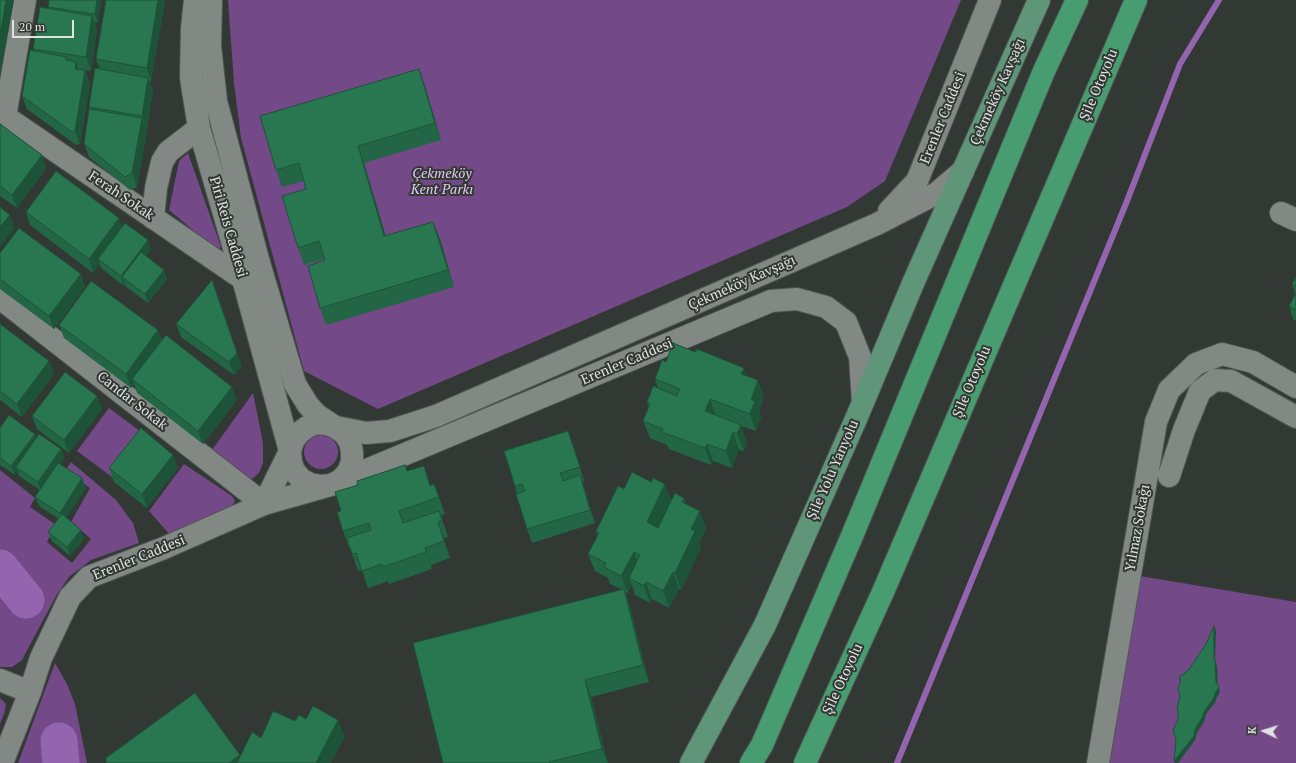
<!DOCTYPE html>
<html>
<head>
<meta charset="utf-8">
<style>
	body { margin:0 }
	#map { position:relative; width:1296px; height:763px; overflow:hidden; background:#323834; font-family:"PT Serif",serif }
	canvas { display:block }
	.north { position:absolute; left:1244px; top:711px; width:40px; height:40px; -webkit-text-stroke:3px #323834; paint-order:stroke; rotate:274deg; font-size:11px; font-weight:700; line-height:16px; text-align:center; color:#e0e4e1 }
	.north::after { content:''; display:block; margin:auto; width:14px; height:18px; background:#e0e4e1; clip-path:polygon(50% 0,100% 100%,50% 72%,0 100%) }
	.scale { position:absolute; left:12px; top:20px; width:62px; height:18px; box-sizing:border-box; border:2px solid #e0e4e1; border-top:0; padding-left:5px; font-size:12px; line-height:14px; white-space:nowrap; color:#e0e4e1; -webkit-text-stroke:3px #323834; paint-order:stroke }
</style>
</head>
<body>
<div id="map">
<canvas width="1296" height="763"></canvas>
<div class="north">K</div>
<div class="scale">20 m</div>
</div>
<script>
const c = document.querySelector('canvas').getContext('2d');
c.lineJoin = 'round';
function fill(path, color) { c.fillStyle = color; c.fill(path, 'evenodd'); }
const shape = rows => new Path2D(rows.map(r => 'M' + r).join(''));
function strokePath(path, color, width, dash) { c.strokeStyle = color; c.lineWidth = width; c.lineCap = dash ? 'butt' : 'round'; c.setLineDash(dash || []); c.stroke(path); }
function write(font, color, halo, rows, align = 'center') {
  c.font = font + ' "PT Serif",serif'; c.lineWidth = 4; c.setLineDash([]); c.textBaseline = 'middle'; c.strokeStyle = halo; c.fillStyle = color; for (const [text, x, y, turn = 0] of rows) {
    c.save(); c.translate(x, y); c.rotate((+turn || 0) * Math.PI / 180); c.textAlign = isNaN(turn) ? turn : align; if (halo) c.strokeText(text, 0, 0); c.fillText(text, 0, 0); c.restore();
  }
}
const green = shape([
	[228,0,961,0,885,181,847,207,378,409,304,371,241,138,234,83],
	[188,153,221,247,217,250,169,210,179,161],
	[253,393,263,443,263,463,259,473,252,479,244,477,212,450],
	[109,408,144,434,112,477,77,451],
	'304 452a17 17 0 1 1 34 0a17 17 0 1 1-34 0Z',
	[71,462,116,500,133,523,139,543,91,560,69,577,56,596,22,660,12,667,0,667,0,470,35,498,30,507,56,525,47,542,72,563,91,539,71,522,90,488,65,471],
	[184,464,232,496,235,501,230,509,170,535,149,511],
	[1140,576,1296,602,1296,763,1109,763],
	[55,663,67,684,75,704,87,763,18,763],
	[0,698,6,704,4,714,0,724]
]);
const stream = shape([
	[897,763,1127,201,1180,64,1219,0]
]);
const river = shape([
	[0,568,26,600],
	[59,741,61,763]
]);
const minor = shape([
	[195,0,192,28,191,78,199,128,243,279,290,451,291,462,294,471,301,479,310,484,321,486,331,485,341,480,348,472,352,462,352,452,350,442,344,433,317,415,308,405,295,384,259,263,216,101,210,46,211,0],
	[0,113,243,279],
	[5,117,25,0],
	[889,211,917,181,990,0],
	[1281,213,1296,220],
	[153,218,156,188,162,162,168,152,199,128],
	[0,298,264,504],
	[1169,476,1184,430,1200,391,1215,380,1231,381,1296,417],
	[264,504,290,451,293,441,299,433,307,427,316,423,326,424,336,427,366,433,390,431,436,416,877,224,937,193,963,171],
	[0,680,30,692],
	[2,763,30,692,41,658,70,597,89,577,164,548,264,504,331,485,771,301,797,299,826,307,846,322,860,357,863,402],
	[1098,763,1156,422,1169,390,1196,364,1222,354,1253,362,1296,387]
]);
const major = shape([
	[691,763,765,625,856,419,914,281,1039,0]
]);
const highway = shape([
	[751,763,762,745,852,536,1044,71,1077,0],
	[805,763,883,592,1136,0]
]);
const wall = shape([
	[49,0,101,0,98,23,95,22,97,29,91,71,78,69,79,69,85,70,90,84,80,144,76,145,27,109,22,96,34,51,33,49,49,9],
	[106,0,165,0,165,1,151,81,149,81,153,91,147,129,146,129,147,131,137,187,130,190,89,157,84,144,90,109,89,107,100,69,96,59],
	[419,69,425,86,441,140,364,163,385,236,433,222,440,239,454,287,326,325,320,308,325,260,324,259,304,265,298,248,306,189,304,181,282,187,276,170],
	[0,124,42,155,46,168,17,208,0,196],
	[26,212,122,227,148,240,151,250,146,256,167,279,148,303,125,286,125,284,124,286,101,268,100,264,93,273,30,225],
	[0,253,85,287,54,329,0,289],
	[1296,277,1296,321,1293,319,1289,306,1295,294,1292,284],
	[0,324,49,361,54,374,22,417,0,400],
	[176,324,242,366,234,375,181,337],
	[59,325,158,330,162,340,237,400,203,444,137,393,134,384,131,388,64,338],
	[666,362,747,376,764,397,759,412,761,418,756,431,741,426,747,442,744,451,739,450,732,468,713,461,711,465,669,449,667,445,650,438,643,421,649,408,647,402,658,388,655,379],
	[97,396,102,409,69,453,37,429,32,416],
	[0,428,35,434,36,438,61,449,64,458,60,464,86,488,66,518,84,539,70,556,52,541,48,532,59,519,39,506,35,497,40,490,19,476,18,471,15,475,0,465],
	[573,444,584,481,582,481,595,523,532,543,527,529,517,494,515,486],
	[173,455,178,468,147,508,114,482,109,468],
	[407,471,431,485,434,484,445,514,441,516,448,537,444,539,450,558,431,565,432,569,389,584,388,581,368,588,362,570,358,571,350,548,349,548,343,531,341,511],
	[651,482,665,484,671,500,684,498,686,504,706,528,699,543,701,548,681,590,679,589,669,608,652,599,650,603,635,595,632,585,628,593,625,592,630,606,649,682,591,697,608,763,443,763,621,589,610,584,608,578,595,571,588,554,598,536,596,531,624,489]
]);
const shadedWall = shape([
	[6,0,14,0,0,76,0,36],
	[97,0,101,0,98,23,95,14],
	[158,0,165,0,165,1,151,81,147,68],
	[92,16,97,29,91,71,86,57],
	[76,62,81,75,75,69],
	[419,69,425,86,441,140,435,123],
	[85,70,90,84,80,144,75,131],
	[148,78,153,91,147,129,142,116],
	[142,118,147,131,137,187,132,173],
	[358,146,364,163,391,253,384,236],
	[42,155,46,168,17,208,12,195],
	[10,215,15,228,0,247,0,227],
	[119,218,124,232,98,259,100,264,93,273,89,259],
	[433,222,440,239,454,287,448,270],
	[148,240,151,250,127,281,122,277,125,284,124,286,121,276],
	[164,270,167,279,148,303,145,294],
	[81,274,85,287,54,329,49,316],
	[216,293,242,366,234,375,229,362],
	[158,330,163,343,132,379,134,384,131,388,126,374],
	[49,361,54,374,22,417,17,404],
	[744,368,750,385,741,374],
	[758,380,764,397,759,412,761,418,756,431,750,414,751,400],
	[232,387,237,400,203,444,198,431],
	[97,396,102,409,69,453,64,440],
	[710,399,716,416,705,411],
	[741,425,747,442,744,451,737,434],
	[733,432,739,450,732,468,726,451],
	[35,434,38,443,16,467,18,471,15,475,11,466],
	[707,444,713,461,711,465,705,448],
	[61,449,64,458,41,491,38,482],
	[173,455,178,468,147,508,142,494],
	[580,475,585,489,595,523,590,510],
	[82,478,86,488,64,522,60,513],
	[665,484,671,501,653,539,647,522],
	[684,498,690,515,682,502],
	[700,511,706,528,699,543,701,548,681,590,675,573,691,529],
	[438,522,444,539,450,558,444,541],
	[81,530,84,539,70,556,67,547],
	[425,548,431,565,432,569,426,552],
	[634,552,640,569,629,578,632,585,628,593,621,576],
	[673,572,679,589,669,608,663,591],
	[646,582,652,599,650,603,644,586],
	[624,589,630,606,649,682,643,665],
	[1214,626,1216,631,1215,660,1214,656],
	[1215,661,1217,666,1218,687,1216,682],
	[585,680,591,697,608,763,602,749],
	[1219,687,1220,692,1217,697,1215,703,1206,714,1204,722,1197,733,1195,740,1178,763,1175,763,1174,761,1195,729,1205,710],
	[338,720,345,737,331,763,316,763],
	[240,755,243,763,229,763]
]);
const building = shape([
	[0,0,6,0,0,36,0,0],
	[49,0,97,0,95,14,48,7,49,0],
	[106,0,158,0,147,68,96,59,106,0],
	[40,7,92,16,86,57,33,49,40,7],
	[30,50,66,57,66,60,76,62,75,69,85,70,75,131,72,132,22,96,30,50],
	[95,68,148,78,142,116,89,107,95,68],
	[419,69,435,123,358,146,384,236,433,222,448,270,320,308,308,266,325,260,319,241,298,248,282,196,306,189,299,163,276,170,260,116,419,69],
	[89,109,142,118,132,173,125,177,84,144,89,109],
	[0,124,42,155,12,195,0,186,0,124],
	[56,171,119,218,89,259,26,212,56,171],
	[0,207,10,215,0,227,0,207],
	[125,223,148,240,121,276,98,259,125,223],
	[19,228,81,274,49,316,0,279,0,253,19,228],
	[141,252,164,270,145,294,122,277,141,252],
	[1296,277,1296,287,1292,284,1296,277],
	[212,280,237,353,229,362,176,324,212,280],
	[91,281,158,330,126,374,59,325,91,281],
	[1296,293,1296,310,1289,306,1296,293],
	[0,324,49,361,17,404,0,391,0,324],
	[166,335,232,387,198,431,132,379,166,335],
	[673,343,695,352,697,349,744,368,741,374,758,380,751,400,755,401,750,414,710,399,705,411,741,425,737,434,733,432,726,451,707,444,705,448,662,432,663,429,643,421,650,404,647,402,653,386,677,396,680,389,655,379,662,360,666,362,673,343],
	[65,372,97,396,64,440,32,416,65,372],
	[9,415,35,434,11,466,0,458,0,428,9,415],
	[141,428,173,455,142,494,109,468,141,428],
	[568,431,580,467,560,473,563,481,580,475,590,510,527,529,516,494,525,491,522,484,515,486,504,451,568,431],
	[39,434,61,449,38,482,16,467,39,434],
	[58,463,82,478,60,513,35,497,58,463],
	[405,465,407,471,424,466,430,486,434,484,439,497,399,511,403,523,439,511,442,520,438,522,444,541,425,548,426,552,383,567,382,564,362,571,356,553,352,554,347,538,371,530,369,523,343,531,337,512,341,511,335,492,358,485,357,481,405,465],
	[632,472,651,482,653,478,665,484,647,522,658,528,675,493,684,498,682,502,700,511,691,529,695,531,675,573,673,572,663,591,646,582,644,586,629,578,640,555,634,552,621,576,604,567,606,563,588,554,599,533,596,531,618,486,624,489,632,472],
	[62,514,81,530,67,547,48,532,62,514],
	[624,589,643,665,585,680,602,749,549,762,550,763,443,763,413,643,624,589],
	[1214,626,1214,656,1215,661,1216,682,1219,687,1215,693,1214,698,1205,710,1202,718,1195,729,1194,736,1174,761,1176,740,1173,730,1178,720,1178,712,1177,708,1180,696,1178,689,1180,683,1180,676,1185,673,1190,668,1206,644,1214,626],
	[195,693,240,755,229,763,106,763,106,758,195,693],
	[313,706,338,720,316,763,237,763,252,732,261,738,273,711,295,721,299,715,306,719,313,706]
]);
const streetNames = [
	["Şile Otoyolu",1099,85,-67],
	["Çekmeköy Kavşağı",998,92,-66],
	["Erenler Caddesi",943,118,-68],
	["Ferah Sokak",121,196,34],
	["Piri Reis Caddesi",228,227,74],
	["Çekmeköy Kavşağı",742,283,-24],
	["Erenler Caddesi",627,362,-23],
	["Şile Otoyolu",972,382,-67],
	["Candar Sokak",132,401,38],
	["Şile Yolu Yanyolu",833,470,-66],
	["Yılmaz Sokağı",1138,528,-80],
	["Erenler Caddesi",139,558,-22],
	["Şile Otoyolu",843,679,-65]
];
const parkNames = [
	["Çekmeköy",442,174],
	["Kent Parkı",442,190]
];
fill(green, '#734988');
strokePath(stream, '#9564af', 6);
strokePath(river, '#9564af', 37);
strokePath(minor, '#515653', 24);
strokePath(major, '#515653', 24);
strokePath(highway, '#515653', 24);
strokePath(minor, '#828884', 22);
strokePath(major, '#5f9578', 22);
strokePath(highway, '#489d70', 22);
fill(wall, '#236645');
fill(shadedWall, '#1d5338');
fill(building, '#297750');
strokePath(building, '#1d5338', 1);
write('14px', '#e0e4e1', '#323834', streetNames);
write('italic 14px', '#e3c9f1', '#323834', parkNames);
</script>
</body>
</html>
